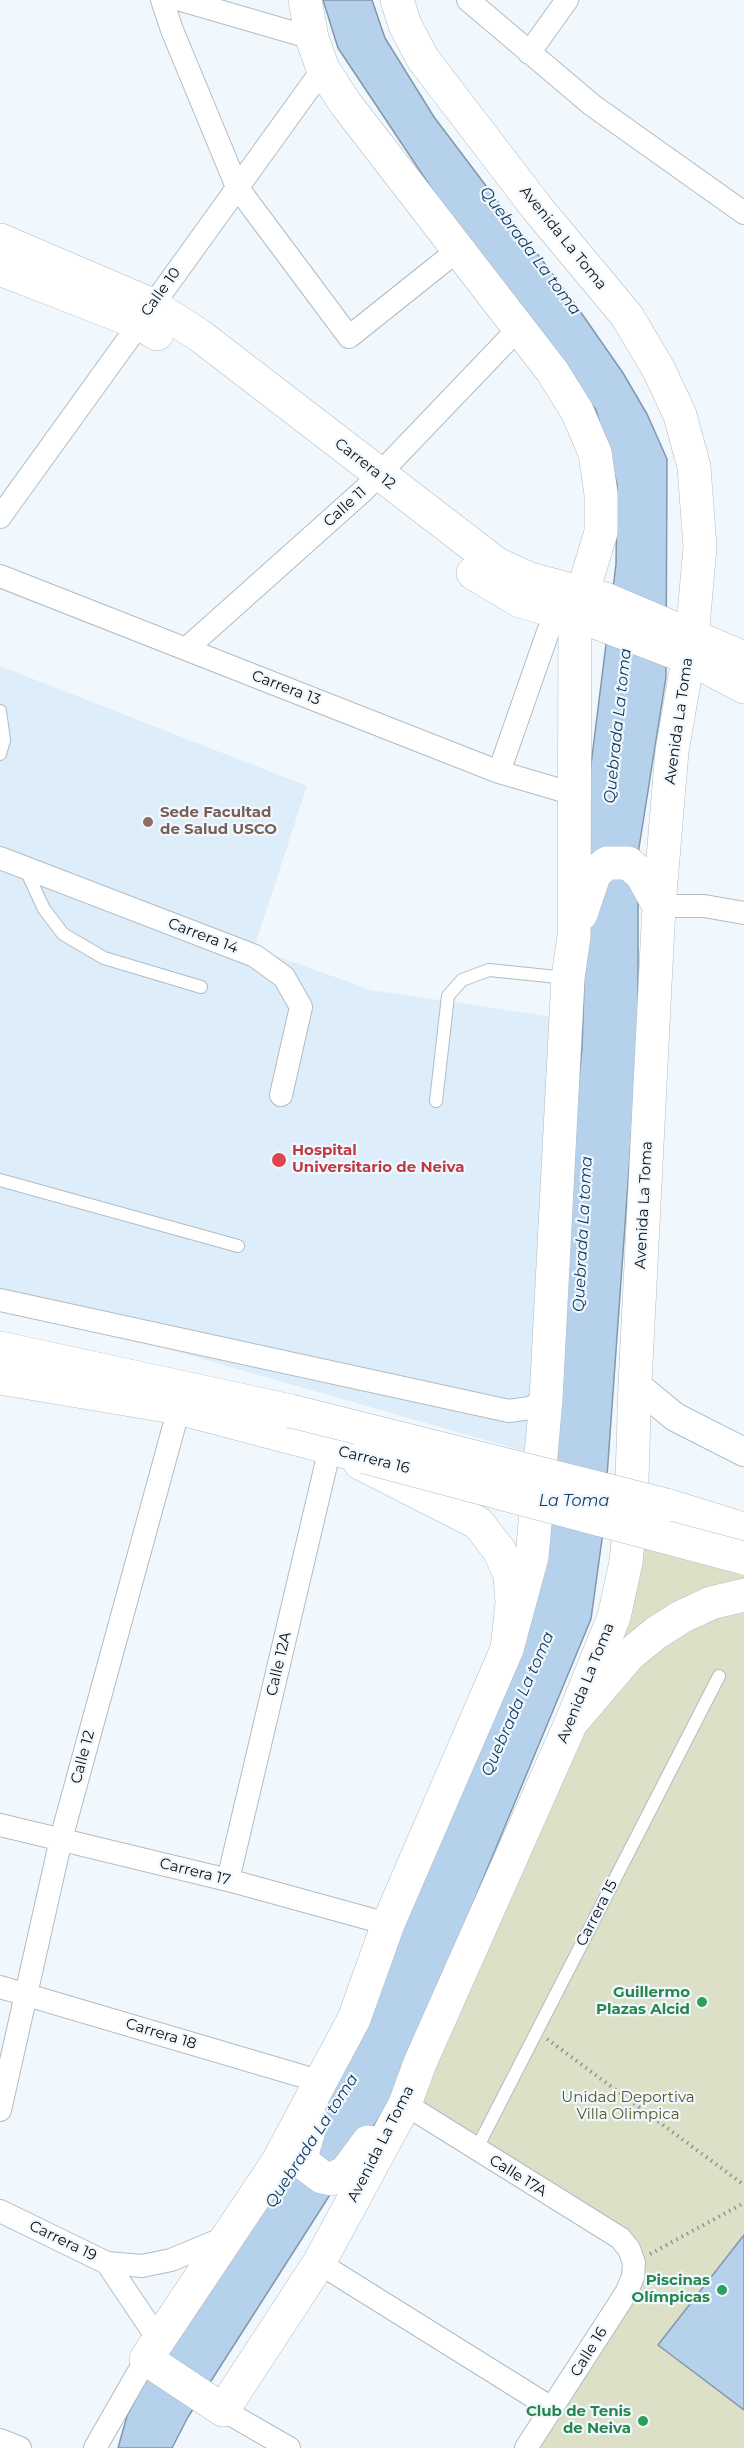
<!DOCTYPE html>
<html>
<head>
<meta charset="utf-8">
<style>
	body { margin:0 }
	canvas { display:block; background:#f0f8fe }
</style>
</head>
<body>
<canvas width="744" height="2448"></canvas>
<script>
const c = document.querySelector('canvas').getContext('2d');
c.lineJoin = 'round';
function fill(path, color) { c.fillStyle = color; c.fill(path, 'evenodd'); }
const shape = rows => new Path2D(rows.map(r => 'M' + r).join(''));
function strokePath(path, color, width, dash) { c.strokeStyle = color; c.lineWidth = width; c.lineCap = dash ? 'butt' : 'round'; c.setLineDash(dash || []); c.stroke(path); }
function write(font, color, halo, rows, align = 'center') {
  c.font = font + ' Montserrat,sans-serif'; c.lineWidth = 4.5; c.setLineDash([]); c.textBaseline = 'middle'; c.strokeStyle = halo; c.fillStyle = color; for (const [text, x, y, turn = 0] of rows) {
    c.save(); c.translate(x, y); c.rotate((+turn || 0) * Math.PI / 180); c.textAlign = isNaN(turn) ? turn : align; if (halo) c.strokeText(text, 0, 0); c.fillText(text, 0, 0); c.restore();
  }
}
const built = shape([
	[0,666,307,786,254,948,371,990,567,1019,541,1456,0,1301]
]);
const green = shape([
	[629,1539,744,1573,744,2448,526,2448,626,2293,629,2249,411,2105]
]);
const water = shape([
	[323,0,372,0,385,38,434,117,573,301,623,373,647,414,667,459,666,677,638,854,638,1043,603,1532,591,1619,393,2096,188,2417,172,2448,118,2448,127,2416,473,1759,539,1489,582,1048,587,892,585,813,616,564,617,484,596,410,444,207,338,48,323,0],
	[744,2235,744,2410,658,2345,744,2235]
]);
const path = shape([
	[547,2039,744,2185],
	[650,2254,744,2203]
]);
const service = shape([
	[0,711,4,740,0,754],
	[25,868,44,909,63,934,104,958,201,987],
	[436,1101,448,996,462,980,489,970,567,978],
	[0,1180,238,1246],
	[476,2150,719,1676]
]);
const minor = shape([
	[162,0,172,30,237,187,349,337,458,250],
	[181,0,312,38],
	[468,0,592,105,744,213],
	[529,53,567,0],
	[0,517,323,69],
	[0,576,499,772,574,794],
	[186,649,364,490,519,328],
	[499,772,555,612],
	[0,858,255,956,284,977,301,1007,281,1095],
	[659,906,704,906,744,913],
	[0,1300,509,1411,530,1408,546,1399],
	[0,1825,228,1880,388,1924],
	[228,1880,330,1448],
	[0,1987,322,2082],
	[405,2104,620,2238,629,2249,634,2263,633,2277,626,2293,526,2448],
	[0,2110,61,1839,179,1408],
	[0,2211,107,2263,158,2339],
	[107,2263,142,2266,171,2260,229,2236],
	[319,2263,553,2409],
	[223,2410,289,2448],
	[0,2440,20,2448],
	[95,2448,146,2359]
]);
const tertiary = shape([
	[635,1384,675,1417,744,1452]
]);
const secondary = shape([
	[305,0,312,38,323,69,345,103,552,371,577,411,595,453,601,494,601,532,575,618,574,936,568,978,546,1399,532,1557,507,1649,388,1924,354,2019,277,2163,146,2359,223,2410,319,2263,405,2104,420,2063,571,1723,614,1617,626,1562,631,1510,635,1384,659,906,672,751,692,637,700,547,694,467,680,415,659,370,627,316,537,208,423,59,405,25,397,0],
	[0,240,152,305,199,335,497,564,530,579,605,599,744,658],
	[0,269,139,323,157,334],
	[473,573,520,601,598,623,687,657,744,687],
	[581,914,595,873,607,863,628,863,642,875,659,906],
	[312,2120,302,2154,306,2165,322,2177,331,2179,345,2173,368,2142]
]);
const primary = shape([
	[0,1348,291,1411],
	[0,1378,179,1408,365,1457],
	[360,1463,478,1523,499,1550,510,1575,512,1603,507,1649],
	[666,1505,744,1529],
	[571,1723,629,1655,656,1633,681,1617,711,1603,744,1595]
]);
const primaryBridge = shape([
	[291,1411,666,1505],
	[365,1457,744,1558]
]);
const markers = [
	[148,822,6,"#8d6e63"],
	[279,1160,8,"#e0444e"],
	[702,2002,6,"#2e9e5b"],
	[722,2290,6,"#2e9e5b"],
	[643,2421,6,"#2e9e5b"]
];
const streetNames = [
	["Avenida La Toma",563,238,51],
	["Calle 10",161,292,-54],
	["Carrera 12",365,464,38],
	["Calle 11",345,507,-42],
	["Carrera 13",286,688,21],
	["Avenida La Toma",679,721,-82],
	["Carrera 14",203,936,21],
	["Avenida La Toma",644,1205,-87],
	["Carrera 16",374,1460,14],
	["Calle 12A",279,1664,-77],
	["Avenida La Toma",586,1683,-68],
	["Calle 12",83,1757,-75],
	["Carrera 17",195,1872,14],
	["Carrera 15",597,1913,-63],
	["Carrera 18",161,2034,17],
	["Avenida La Toma",381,2144,-63],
	["Calle 17A",518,2176,32],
	["Carrera 19",63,2241,26],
	["Calle 16",589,2352,-58]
];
const educationNames = [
	["Sede Facultad",160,813],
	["de Salud USCO",160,830]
];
const healthNames = [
	["Hospital",292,1151],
	["Universitario de Neiva",292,1168]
];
const leisureNames = [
	["Guillermo",690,1993],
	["Plazas Alcid",690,2010],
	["Piscinas",710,2281],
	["Olímpicas",710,2298],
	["Club de Tenis",631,2412],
	["de Neiva",631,2429]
];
const parkNames = [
	["Unidad Deportiva",628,2098],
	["Villa Olimpica",628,2115]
];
const waterNames = [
	["Quebrada La toma",530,251,53],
	["Quebrada La toma",618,726,-84],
	["Quebrada La toma",583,1234,-87],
	["La Toma",574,1501],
	["Quebrada La toma",518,1704,-66],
	["Quebrada La toma",312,2141,-57]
];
fill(built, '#ddedfa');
fill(green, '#dce0c7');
fill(water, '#b6d1ec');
strokePath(water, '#8397ab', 1.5);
strokePath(service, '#b2bcc3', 14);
strokePath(minor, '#b2bcc3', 24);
strokePath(tertiary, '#b2bcc3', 30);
strokePath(secondary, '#b2bcc3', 34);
strokePath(primary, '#b2bcc3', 34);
strokePath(path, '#8d9398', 4, [1.5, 4.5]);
strokePath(service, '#fff', 12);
strokePath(minor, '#fff', 22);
strokePath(tertiary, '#fff', 28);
strokePath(secondary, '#fff', 33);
strokePath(primary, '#fff', 33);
strokePath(primaryBridge, '#b2bcc3', 34, []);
strokePath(primaryBridge, '#fff', 33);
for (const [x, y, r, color] of markers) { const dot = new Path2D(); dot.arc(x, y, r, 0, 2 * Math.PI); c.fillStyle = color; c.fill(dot); strokePath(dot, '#f0f8fe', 2); }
write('15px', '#0c0f12', '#f0f8fe', streetNames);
write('bold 15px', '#785e54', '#f0f8fe', educationNames, 'left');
write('bold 15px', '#be3a42', '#f0f8fe', healthNames, 'left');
write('bold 15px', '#27864d', '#f0f8fe', leisureNames, 'right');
write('15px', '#535922', '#f0f8fe', parkNames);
write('italic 16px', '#133b60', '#f0f8fe', waterNames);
</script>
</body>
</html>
